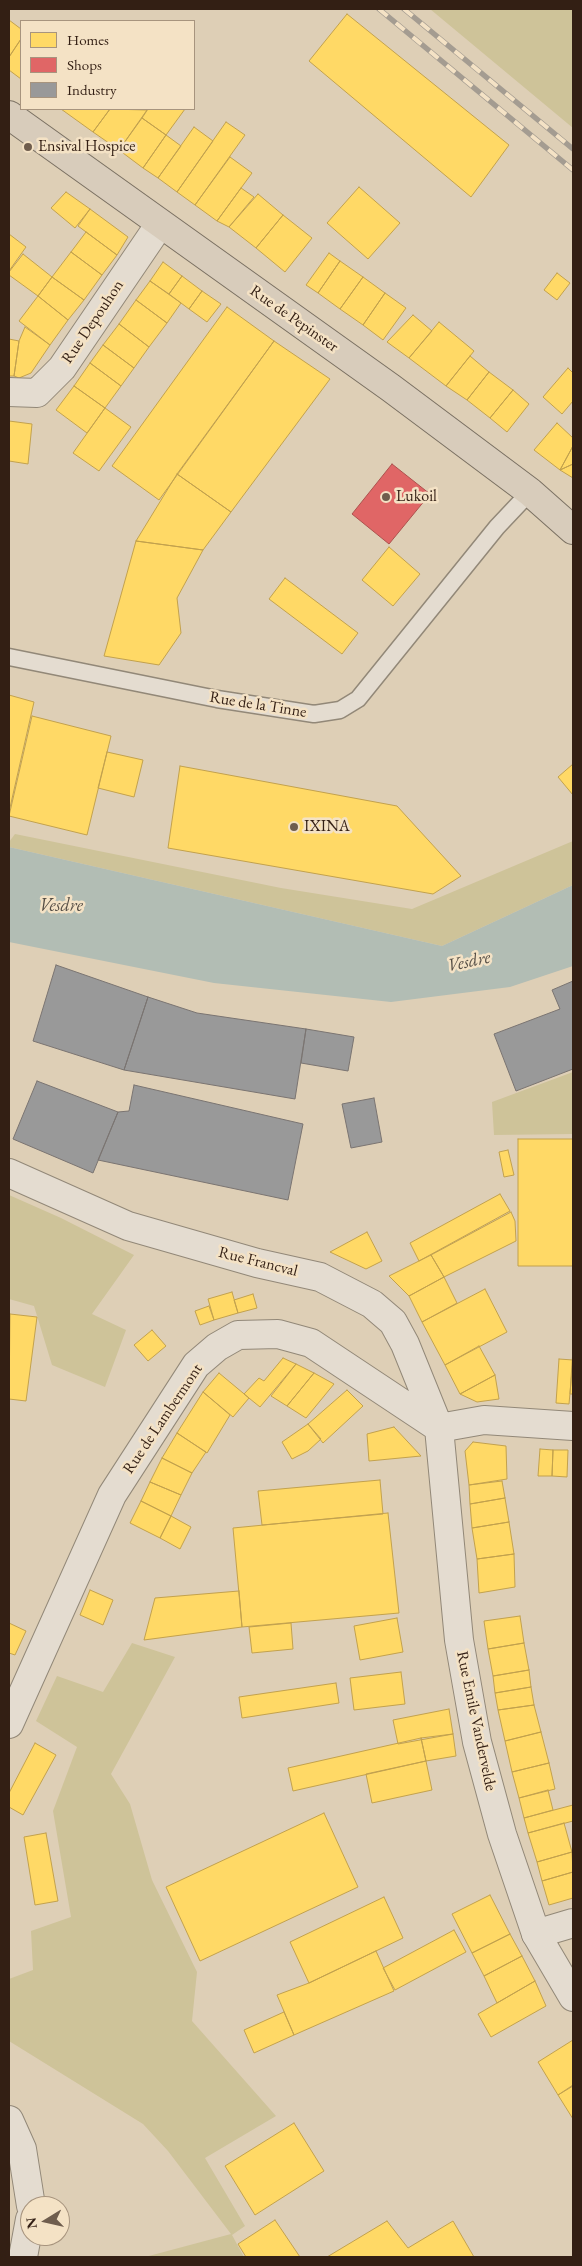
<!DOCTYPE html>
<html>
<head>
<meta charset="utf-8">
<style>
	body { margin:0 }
	#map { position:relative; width:582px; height:2266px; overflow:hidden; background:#decfb6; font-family:"EB Garamond",serif }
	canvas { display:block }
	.frame { position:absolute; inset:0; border:10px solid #331f14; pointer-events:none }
	.legend { position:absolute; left:20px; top:20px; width:175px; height:90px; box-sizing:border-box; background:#f4e2c5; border:1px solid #a7947e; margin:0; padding:6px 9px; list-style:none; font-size:15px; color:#331f14 }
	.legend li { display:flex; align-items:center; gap:10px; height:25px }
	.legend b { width:25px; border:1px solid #a7947e }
	.north { position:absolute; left:20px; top:2196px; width:50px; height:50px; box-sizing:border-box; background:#f4e2c5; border:1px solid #a7947e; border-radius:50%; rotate:261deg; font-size:14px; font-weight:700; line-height:20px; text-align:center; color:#331f14 }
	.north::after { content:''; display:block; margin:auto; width:18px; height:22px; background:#6f5d4d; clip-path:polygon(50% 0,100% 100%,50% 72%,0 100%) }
</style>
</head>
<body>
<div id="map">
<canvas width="582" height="2266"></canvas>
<div class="frame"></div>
<ul class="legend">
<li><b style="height:14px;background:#ffd966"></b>Homes</li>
<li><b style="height:14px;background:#e06666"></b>Shops</li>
<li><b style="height:14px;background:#999"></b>Industry</li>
</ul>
<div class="north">N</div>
</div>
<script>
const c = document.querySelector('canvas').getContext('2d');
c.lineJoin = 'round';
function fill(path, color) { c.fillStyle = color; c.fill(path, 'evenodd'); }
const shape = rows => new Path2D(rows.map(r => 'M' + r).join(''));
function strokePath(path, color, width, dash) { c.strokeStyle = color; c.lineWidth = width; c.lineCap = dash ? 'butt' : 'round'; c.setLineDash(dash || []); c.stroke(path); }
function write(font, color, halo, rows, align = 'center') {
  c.font = font + ' "EB Garamond",serif'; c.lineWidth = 5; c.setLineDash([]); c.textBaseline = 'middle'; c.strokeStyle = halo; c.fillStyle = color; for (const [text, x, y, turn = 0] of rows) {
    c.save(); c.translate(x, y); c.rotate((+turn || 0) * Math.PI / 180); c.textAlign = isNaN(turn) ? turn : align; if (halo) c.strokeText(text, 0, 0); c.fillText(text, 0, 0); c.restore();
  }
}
const green = shape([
	[430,9,573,9,573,128],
	[15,834,281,888,412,909,573,841,573,885,442,946,9,847,9,842],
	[573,1072,573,1134,494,1135,492,1102],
	[9,1195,61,1218,134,1255,92,1314,126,1330,105,1387,52,1365,34,1306,9,1299],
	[132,1643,175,1657,111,1774,130,1804,152,1880,197,1972,192,2021,276,2116,205,2158,245,2226,232,2235,244,2257,145,2257,231,2234,168,2151,143,2124,9,2041,9,1979,33,1970,31,1931,71,1917,53,1811,77,1747,36,1721,57,1676,103,1692]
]);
const water = shape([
	[9,847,442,946,573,885,573,966,510,987,391,1002,214,983,9,942]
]);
const homes = shape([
	[347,14,509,145,471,197,309,61,347,14],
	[9,20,21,29,21,39,9,57,9,20],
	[21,39,21,79,9,70,9,57,21,39],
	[61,109,110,109,93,132,61,109],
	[110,109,147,110,119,150,93,132,110,109],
	[148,109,185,109,166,135,142,118,148,109],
	[142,118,166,135,143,168,119,150,142,118],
	[226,122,245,135,195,205,177,192,226,122],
	[194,127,213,141,177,192,158,178,194,127],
	[166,135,181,146,158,178,143,168,166,135],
	[230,157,252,173,217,221,195,205,230,157],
	[359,187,400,223,368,259,327,223,359,187],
	[241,188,254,197,229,227,217,221,241,188],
	[66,192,90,209,75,228,51,208,66,192],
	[258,194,283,215,256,248,229,227,258,194],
	[90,209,128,237,117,255,78,226,90,209],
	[283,215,312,238,285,272,256,248,283,215],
	[86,232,117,255,102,275,71,252,86,232],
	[9,234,26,247,9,271,9,234],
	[71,252,102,275,84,300,52,277,71,252],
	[329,253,340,261,318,293,306,285,329,253],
	[23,254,52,277,38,296,9,275,9,272,23,254],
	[340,261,363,277,340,309,318,293,340,261],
	[163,262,182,276,169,294,150,281,163,262],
	[557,273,570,283,557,300,544,290,557,273],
	[182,276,202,291,189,309,169,294,182,276],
	[52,277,84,300,68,320,38,296,52,277],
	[363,277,385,293,363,325,340,309,363,277],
	[150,281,181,303,167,323,136,300,150,281],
	[202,291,221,304,207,322,189,309,202,291],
	[385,293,406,308,383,340,363,325,385,293],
	[38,296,68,320,50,345,19,321,38,296],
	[136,300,167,323,149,347,119,324,136,300],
	[227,307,274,341,159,500,112,466,227,307],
	[413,315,432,331,409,358,387,342,413,315],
	[439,322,474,351,446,386,409,358,439,322],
	[119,324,149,347,134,368,103,345,119,324],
	[25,327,50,345,31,373,19,378,14,376,19,341,25,327],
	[9,339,19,341,14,376,9,376,9,339],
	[274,341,330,379,231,512,177,474,274,341],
	[103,345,134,368,121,386,90,363,103,345],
	[470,356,489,372,467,400,446,386,470,356],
	[90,363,121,386,105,408,74,386,90,363],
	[568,368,573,373,573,401,562,414,543,397,568,368],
	[489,372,513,390,490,418,467,400,489,372],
	[74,386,105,408,87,433,56,410,74,386],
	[513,390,529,404,507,432,490,418,513,390],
	[105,408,131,427,99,471,73,453,105,408],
	[9,421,32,424,28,464,9,461,9,421],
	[557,423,573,438,573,446,560,470,534,450,557,423],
	[573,446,573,464,560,470,573,446],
	[573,464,573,478,560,470,573,464],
	[177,474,231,512,203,550,136,541,177,474],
	[136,541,203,550,177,598,181,633,159,665,104,656,136,541],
	[389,547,420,574,393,606,362,580,389,547],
	[285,578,358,633,342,654,269,599,285,578],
	[9,695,34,702,9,812,9,695],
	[32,716,111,736,87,835,9,816,32,716],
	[107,752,143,760,134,797,98,788,107,752],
	[573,764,573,795,558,777,573,764],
	[180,766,397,806,461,876,433,894,168,848,180,766],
	[518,1139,573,1139,573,1266,518,1266,518,1139],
	[508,1150,514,1175,504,1177,499,1152,508,1150],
	[500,1194,510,1211,419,1261,410,1243,500,1194],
	[511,1212,515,1221,516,1241,444,1277,431,1255,511,1212],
	[367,1232,382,1261,366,1269,330,1252,367,1232],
	[431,1255,444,1277,409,1296,389,1276,431,1255],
	[444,1277,457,1303,422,1322,409,1296,444,1277],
	[485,1289,507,1332,445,1365,422,1322,485,1289],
	[232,1292,238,1313,214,1320,208,1299,232,1292],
	[253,1294,257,1308,238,1313,234,1300,253,1294],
	[209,1306,214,1320,200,1325,195,1311,209,1306],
	[10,1314,37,1317,26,1401,9,1399,10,1314],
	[152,1330,166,1346,148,1361,134,1345,152,1330],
	[479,1346,495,1375,460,1394,445,1365,479,1346],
	[573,1349,573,1394,570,1394,573,1349],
	[283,1358,296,1364,260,1407,244,1394,259,1378,264,1381,283,1358],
	[559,1359,573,1360,569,1404,556,1403,559,1359],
	[296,1364,314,1373,287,1406,271,1396,296,1364],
	[219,1373,249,1398,233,1417,203,1392,219,1373],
	[314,1373,334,1384,306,1418,287,1406,314,1373],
	[495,1375,499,1399,477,1402,460,1394,495,1375],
	[347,1390,363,1406,323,1443,308,1424,347,1390],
	[203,1392,230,1415,207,1453,177,1433,203,1392],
	[308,1424,321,1439,308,1451,292,1459,282,1442,308,1424],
	[394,1427,421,1456,369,1461,367,1434,394,1427],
	[177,1433,206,1452,192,1473,162,1458,177,1433],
	[473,1442,506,1446,507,1479,469,1485,465,1451,473,1442],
	[540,1449,553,1450,552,1476,538,1476,540,1449],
	[553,1450,568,1450,567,1477,552,1476,553,1450],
	[162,1458,192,1473,181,1495,150,1482,162,1458],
	[380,1480,383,1514,262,1525,258,1491,380,1480],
	[502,1481,505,1498,470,1504,469,1485,502,1481],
	[150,1482,181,1495,171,1516,141,1501,150,1482],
	[505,1498,509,1522,472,1528,470,1504,505,1498],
	[141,1501,171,1516,160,1538,130,1523,141,1501],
	[388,1513,399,1613,242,1627,233,1528,388,1513],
	[171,1516,191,1527,180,1549,160,1538,171,1516],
	[509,1522,514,1554,477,1559,472,1528,509,1522],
	[514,1554,515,1587,479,1593,477,1559,514,1554],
	[90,1590,113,1600,103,1625,80,1615,90,1590],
	[239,1591,242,1627,144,1640,155,1598,239,1591],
	[520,1616,524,1643,488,1649,484,1621,520,1616],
	[397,1618,403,1652,360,1660,354,1626,397,1618],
	[9,1623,26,1631,15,1655,9,1653,9,1623],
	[291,1623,293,1649,252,1653,249,1627,291,1623],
	[524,1643,529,1670,493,1676,488,1649,524,1643],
	[529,1670,531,1687,495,1693,493,1676,529,1670],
	[401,1672,405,1704,354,1710,350,1678,401,1672],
	[336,1683,339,1703,242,1718,239,1697,336,1683],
	[531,1687,534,1705,498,1710,495,1693,531,1687],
	[534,1705,541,1732,505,1741,498,1710,534,1705],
	[449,1709,453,1734,398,1744,393,1720,449,1709],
	[541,1732,549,1763,512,1772,505,1741,541,1732],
	[453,1734,456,1756,426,1761,421,1738,453,1734],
	[421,1738,426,1761,293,1791,288,1768,421,1738],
	[35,1743,56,1755,23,1815,9,1807,9,1793,35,1743],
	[426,1761,432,1790,372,1803,366,1774,426,1761],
	[549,1763,555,1789,519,1798,512,1772,549,1763],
	[548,1790,553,1810,524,1818,519,1798,548,1790],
	[573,1805,573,1821,528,1833,524,1818,573,1805],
	[324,1813,358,1887,200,1961,166,1887,324,1813],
	[564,1823,572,1852,537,1862,528,1833,564,1823],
	[46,1833,58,1901,35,1905,24,1837,46,1833],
	[572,1852,573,1872,542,1881,537,1862,572,1852],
	[573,1872,573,1898,549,1905,542,1881,573,1872],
	[490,1895,510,1934,472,1953,452,1914,490,1895],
	[384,1897,403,1938,309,1983,290,1942,384,1897],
	[454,1930,466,1952,395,1990,383,1968,454,1930],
	[510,1934,522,1956,484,1976,472,1953,510,1934],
	[376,1951,394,1991,294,2035,277,1995,309,1983,376,1951],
	[522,1956,535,1981,497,2003,484,1976,522,1956],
	[535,1981,546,2006,491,2037,478,2014,535,1981],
	[284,2012,294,2035,254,2053,244,2030,284,2012],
	[573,2040,573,2085,558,2095,538,2062,573,2040],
	[573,2086,573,2119,558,2095,573,2086],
	[294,2123,324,2171,255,2215,225,2166,294,2123],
	[275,2220,300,2257,246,2257,238,2244,275,2220],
	[387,2221,408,2248,453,2221,474,2257,327,2257,387,2221]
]);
const shops = shape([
	[392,464,430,494,389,544,352,514,392,464]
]);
const industry = shape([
	[56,965,148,997,124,1070,33,1041,56,965],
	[573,981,573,1069,516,1091,494,1034,560,1009,552,990,573,981],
	[148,997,197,1013,306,1029,295,1099,124,1070,148,997],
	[306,1029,354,1037,348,1071,301,1063,306,1029],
	[37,1081,118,1112,93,1173,13,1139,37,1081],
	[134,1085,303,1124,288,1200,98,1160,118,1112,129,1111,134,1085],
	[374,1098,382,1142,351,1148,342,1104,374,1098]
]);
const service = shape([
	[9,657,217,699,314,714,340,710,358,699,497,527,530,492]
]);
const minor = shape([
	[9,392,37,393,62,368,160,224],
	[536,1934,573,1923]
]);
const tertiary = shape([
	[9,1173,128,1226,257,1263,320,1277,372,1304,393,1322,405,1344,439,1428,459,1640,477,1742,502,1834,536,1934,573,1997],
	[439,1428,484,1420,573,1426],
	[9,1724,112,1495,196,1365,217,1347,238,1335,278,1334,311,1343,439,1428],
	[9,2120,22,2149,31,2206],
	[23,2257,30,2219]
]);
const primary = shape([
	[9,115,391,388,530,492,573,530]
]);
const rail = shape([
	[379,9,573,170],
	[404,9,573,149]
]);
const markers = [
	[28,147,5,"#6f5d4d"],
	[386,497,5,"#6f5d4d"],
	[294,827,5,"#6f5d4d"]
];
const poiNames = [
	["Ensival Hospice",38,147],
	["Lukoil",396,497],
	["IXINA",304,827]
];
const streetNames = [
	["Rue de Pepinster",294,319,35],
	["Rue Depouhon",93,322,-56],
	["Rue de la Tinne",258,705,9],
	["Rue Francval",258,1262,14],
	["Rue de Lambermont",163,1419,-56],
	["Rue Emile Vandervelde",476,1721,78]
];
const waterNames = [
	["Vesdre",61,906],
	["Vesdre",469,962,-12]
];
fill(green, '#cec399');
fill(water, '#b2bdb4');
fill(homes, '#ffd966');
strokePath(homes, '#c2a14d', 1);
fill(shops, '#e06666');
strokePath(shops, '#ac514d', 1);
fill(industry, '#999');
strokePath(industry, '#7a7471', 1);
strokePath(service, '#928878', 19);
strokePath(minor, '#928878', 30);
strokePath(tertiary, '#928878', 30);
strokePath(primary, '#7a7062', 30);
strokePath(service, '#e4dcd0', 16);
strokePath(minor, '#e4dcd0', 28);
strokePath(tertiary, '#e4dcd0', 28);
strokePath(primary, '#d8ccbb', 28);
strokePath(rail, '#a49c91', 5.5);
strokePath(rail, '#f4e2c5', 4, [11]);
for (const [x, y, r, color] of markers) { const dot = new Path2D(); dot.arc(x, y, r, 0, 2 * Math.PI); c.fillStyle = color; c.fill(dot); strokePath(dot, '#f4e2c5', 2); }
write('16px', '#331f14', '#f4e2c5', poiNames, 'left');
write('16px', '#331f14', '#f4e2c5', streetNames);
write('italic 18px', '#534c44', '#f4e2c5', waterNames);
</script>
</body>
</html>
